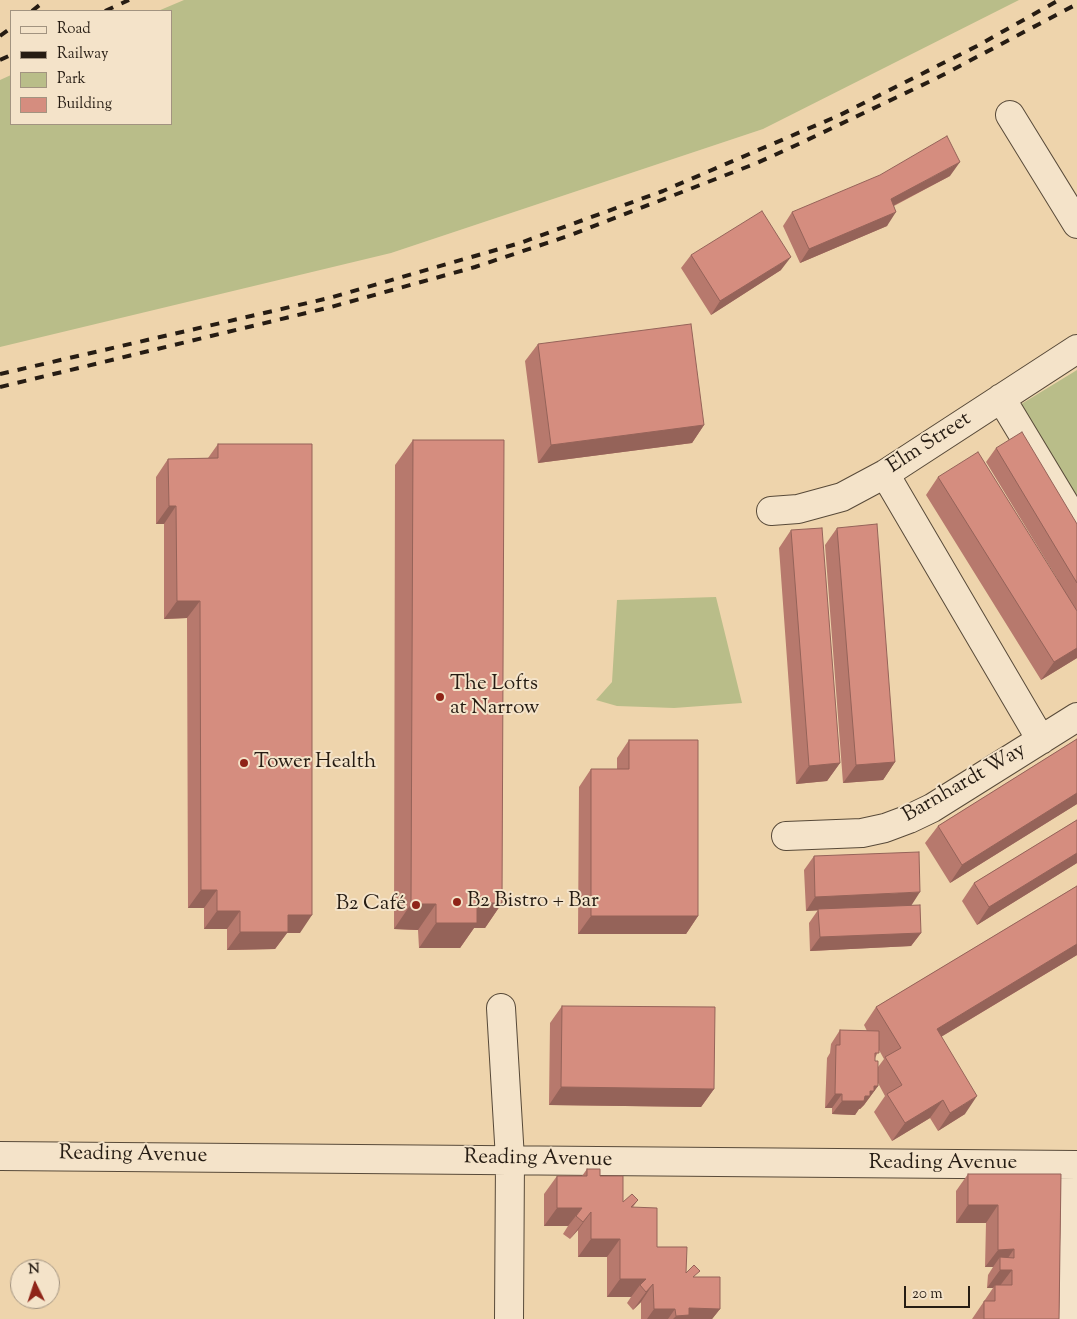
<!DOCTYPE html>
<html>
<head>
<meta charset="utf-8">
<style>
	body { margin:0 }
	#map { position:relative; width:1077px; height:1319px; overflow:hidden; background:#eed4ac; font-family:"Sorts Mill Goudy",serif }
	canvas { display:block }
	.legend { position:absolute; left:10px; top:10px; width:162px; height:115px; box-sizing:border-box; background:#f4e3c9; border:1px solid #a29380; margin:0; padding:6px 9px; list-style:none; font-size:15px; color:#261c13 }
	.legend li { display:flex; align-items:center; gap:10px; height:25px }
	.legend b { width:25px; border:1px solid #a29380 }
	.north { position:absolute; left:10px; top:1259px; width:50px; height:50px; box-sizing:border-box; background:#f4e3c9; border:1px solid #a29380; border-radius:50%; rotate:356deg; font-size:14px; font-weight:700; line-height:20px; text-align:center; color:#261c13 }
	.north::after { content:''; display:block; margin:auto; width:18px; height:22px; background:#8f2418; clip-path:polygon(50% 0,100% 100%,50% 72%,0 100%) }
	.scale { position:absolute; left:904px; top:1286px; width:66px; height:22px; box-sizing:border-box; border:2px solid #261c13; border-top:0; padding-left:6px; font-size:15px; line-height:18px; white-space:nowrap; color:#261c13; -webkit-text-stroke:4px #f4e3c9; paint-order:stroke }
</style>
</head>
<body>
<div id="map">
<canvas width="1077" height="1319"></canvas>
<ul class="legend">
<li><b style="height:6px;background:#f4e3c9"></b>Road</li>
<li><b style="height:6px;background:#261c13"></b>Railway</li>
<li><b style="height:14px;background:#b9bd89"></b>Park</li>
<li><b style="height:14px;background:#d58d7f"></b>Building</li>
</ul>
<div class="north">N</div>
<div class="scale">20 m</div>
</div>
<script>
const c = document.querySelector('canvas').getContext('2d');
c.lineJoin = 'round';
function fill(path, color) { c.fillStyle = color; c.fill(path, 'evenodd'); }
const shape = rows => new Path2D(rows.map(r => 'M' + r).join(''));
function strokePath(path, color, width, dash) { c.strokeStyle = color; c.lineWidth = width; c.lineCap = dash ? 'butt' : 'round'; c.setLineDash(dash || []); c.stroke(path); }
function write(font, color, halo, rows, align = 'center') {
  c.font = font + ' "Sorts Mill Goudy",serif'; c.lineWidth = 4; c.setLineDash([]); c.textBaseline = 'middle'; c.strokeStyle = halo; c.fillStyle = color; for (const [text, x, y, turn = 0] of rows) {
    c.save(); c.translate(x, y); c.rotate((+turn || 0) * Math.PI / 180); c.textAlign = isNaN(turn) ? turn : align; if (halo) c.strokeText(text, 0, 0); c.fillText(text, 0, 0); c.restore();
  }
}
const green = shape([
	[184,0,1019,0,763,129,391,253,0,347,0,80,11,75,11,124,171,124,171,11,158,11],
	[1077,370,1077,499,1018,406],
	[716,597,742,703,674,708,617,706,596,700,612,682,617,600]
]);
const minor = shape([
	[1010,115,1077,224],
	[1001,398,1077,524],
	[885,474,1041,740],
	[771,511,798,509,842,497,885,474,1077,349],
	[786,836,862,833,885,828,909,819,932,808,1077,717],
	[501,1008,510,1159,509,1319],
	[0,1156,1077,1165],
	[1073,1319,1075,1165]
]);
const rail = shape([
	[32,11,46,0],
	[105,11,129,0],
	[0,36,11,28],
	[0,60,11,55],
	[0,374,329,298,520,243,663,191,840,115,977,46,1059,0],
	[0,387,331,307,475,267,571,235,757,163,803,142,937,78,1077,4]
]);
const wall = shape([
	[950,176,894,206,887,226,800,263,783,226,792,212],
	[691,255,781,270,711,315,681,268],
	[538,344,704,425,692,443,538,463,525,361],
	[413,440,502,903,485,928,474,928,460,948,419,948,418,930,394,929,395,465],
	[218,444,300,933,287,933,275,949,227,950,227,929,204,929,204,908,188,908,187,618,164,619,164,524,156,524,156,477,168,459,208,458],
	[996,448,1077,524,1077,658,1041,680,926,495,938,477,1058,580,986,462],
	[837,528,895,762,883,780,843,783,825,545],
	[791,530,840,763,827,781,796,784,779,548],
	[1077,739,1077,804,950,883,925,843,938,826],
	[629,740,698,916,686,934,578,934,579,787,591,769,617,769,617,758],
	[1077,820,1077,863,977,925,962,901,974,883],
	[814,856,911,905,921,933,911,946,810,951,809,923,818,910,806,911,804,870],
	[1077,886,1077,955,941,1037,965,1114,938,1131,930,1118,892,1141,874,1112,885,1096,878,1083,878,1086,864,1105,860,1109,859,1109,855,1115,832,1114,832,1108,825,1108,827,1058,830,1053,831,1044,840,1030,867,1031,864,1025,876,1007],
	[879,1050,884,1059,878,1067,875,1061,875,1058],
	[562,1006,714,1089,701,1107,549,1105,550,1023],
	[587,1169,600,1176,623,1202,638,1200,633,1207,657,1247,686,1273,695,1277,720,1309,712,1319,641,1319,641,1302,633,1310,627,1303,631,1297,607,1297,607,1257,578,1257,578,1230,570,1239,563,1234,568,1226,544,1226,544,1194,557,1176,582,1176],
	[968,1174,1061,1174,1059,1319,972,1319,993,1288,987,1288,988,1275,993,1267,985,1267,986,1223,956,1223,956,1191]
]);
const shadedWall = shape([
	[960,162,950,176,881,212,891,199],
	[896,212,887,226,800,263,809,249],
	[791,257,781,270,711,315,720,301],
	[704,425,692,443,538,463,551,445],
	[169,506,176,506,164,524,156,524],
	[177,601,200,601,187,618,164,619],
	[1077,648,1077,658,1041,680,1054,662],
	[895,762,883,780,843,783,856,765],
	[840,763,827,781,796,784,809,766],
	[1077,793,1077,804,950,883,962,865],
	[1077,853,1077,863,977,925,989,907],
	[201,890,217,890,204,908,188,908],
	[920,892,911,906,806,911,815,897],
	[477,903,502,903,485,928,474,928,460,948,419,948,436,923],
	[411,904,436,904,418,930,394,929],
	[217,911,240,911,227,929,204,929],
	[288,915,312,915,300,933,287,933,275,949,227,950,240,932],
	[591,916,698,916,686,934,578,934],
	[921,933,911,946,810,951,820,937],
	[1077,944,1077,955,924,1047,937,1029],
	[874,1086,878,1086,864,1105,860,1109,859,1109,855,1115,832,1114,842,1101,865,1096],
	[561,1087,714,1089,701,1107,549,1105],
	[835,1094,842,1094,832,1108,825,1108],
	[977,1096,965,1114,938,1131,950,1113],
	[943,1100,930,1118,892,1141,905,1123],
	[968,1205,998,1205,986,1223,956,1223],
	[557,1208,582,1208,568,1226,544,1226],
	[591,1212,578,1230,570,1239,583,1222],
	[591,1239,620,1239,607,1257,578,1257],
	[1014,1249,1002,1267,1000,1257,993,1267,985,1267,998,1250],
	[1000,1270,1012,1270,999,1287,995,1285,993,1288,987,1288],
	[620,1279,646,1279,640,1285,631,1297,607,1297],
	[653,1284,641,1302,633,1310,646,1292],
	[689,1308,720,1309,712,1319,673,1319,676,1316],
	[654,1309,675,1309,668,1319,647,1319]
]);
const building = shape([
	[947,136,960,162,891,199,896,212,809,249,792,212,880,175,947,136],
	[762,211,791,257,720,301,691,255,762,211],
	[691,324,704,425,551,445,538,344,691,324],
	[1022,432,1077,524,1077,583,996,448,1022,432],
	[413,440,504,440,502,903,477,903,477,923,436,923,436,904,411,904,413,440],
	[218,444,312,444,312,915,288,915,288,932,240,932,240,911,217,911,217,890,201,890,200,601,177,601,176,506,169,506,168,459,218,458,218,444],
	[978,452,1077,611,1077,648,1054,662,938,477,978,452],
	[877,524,895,762,856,765,837,528,877,524],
	[822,528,840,763,809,766,791,530,822,528],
	[1077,739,1077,793,962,865,938,826,1077,739],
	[629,740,698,740,698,916,591,916,591,769,629,769,629,740],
	[1077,820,1077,853,989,907,974,883,1077,820],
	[919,852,920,892,815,897,814,856,919,852],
	[1077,886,1077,944,937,1029,977,1096,950,1113,943,1100,905,1123,887,1094,902,1085,885,1057,901,1048,876,1007,1077,886],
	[920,905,921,933,820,937,818,909,920,905],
	[562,1006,715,1007,714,1089,561,1087,562,1006],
	[840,1030,879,1031,879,1053,875,1053,875,1061,878,1061,878,1086,874,1086,874,1091,870,1091,870,1096,865,1096,864,1101,842,1101,842,1094,835,1094,836,1045,840,1045,840,1030],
	[587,1169,600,1169,600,1176,623,1176,623,1202,632,1194,638,1200,631,1207,657,1208,657,1247,687,1247,686,1273,694,1265,700,1271,693,1277,720,1277,720,1309,689,1308,689,1315,676,1316,675,1309,654,1309,653,1284,646,1292,640,1285,646,1279,620,1279,620,1239,591,1239,591,1212,583,1222,576,1216,582,1208,557,1208,557,1176,587,1176,587,1169],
	[968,1174,1061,1174,1059,1319,984,1319,984,1301,995,1301,995,1285,1012,1285,1012,1270,1000,1270,1000,1257,1014,1258,1014,1249,998,1250,998,1205,968,1205,968,1174]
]);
const markers = [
	[440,697,5,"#8f2418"],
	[244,763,5,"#8f2418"],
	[457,902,5,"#8f2418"],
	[416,905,5,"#8f2418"]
];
const streetNames = [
	["Elm Street",930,444,-33],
	["Barnhardt Way",965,784,-30],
	["Reading Avenue",133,1156,1],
	["Reading Avenue",538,1160,1],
	["Reading Avenue",943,1164]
];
const poiNames = [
	["The Lofts",450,685],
	["at Narrow",450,709],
	["Tower Health",254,763],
	["B2 Bistro + Bar",467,902],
	["B2 Café",406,905,"right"]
];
fill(green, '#b9bd89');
strokePath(minor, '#584a39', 30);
strokePath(minor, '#f4e3c9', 28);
strokePath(rail, '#261c13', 4, [9, 9]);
fill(wall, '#b7796d');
fill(shadedWall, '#956359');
fill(building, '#d58d7f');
strokePath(building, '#956359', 1);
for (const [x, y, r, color] of markers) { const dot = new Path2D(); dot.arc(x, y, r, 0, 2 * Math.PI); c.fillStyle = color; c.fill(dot); strokePath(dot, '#f4e3c9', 2); }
write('21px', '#261c13', '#f4e3c9', streetNames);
write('21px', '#261c13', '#f4e3c9', poiNames, 'left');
</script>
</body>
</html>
